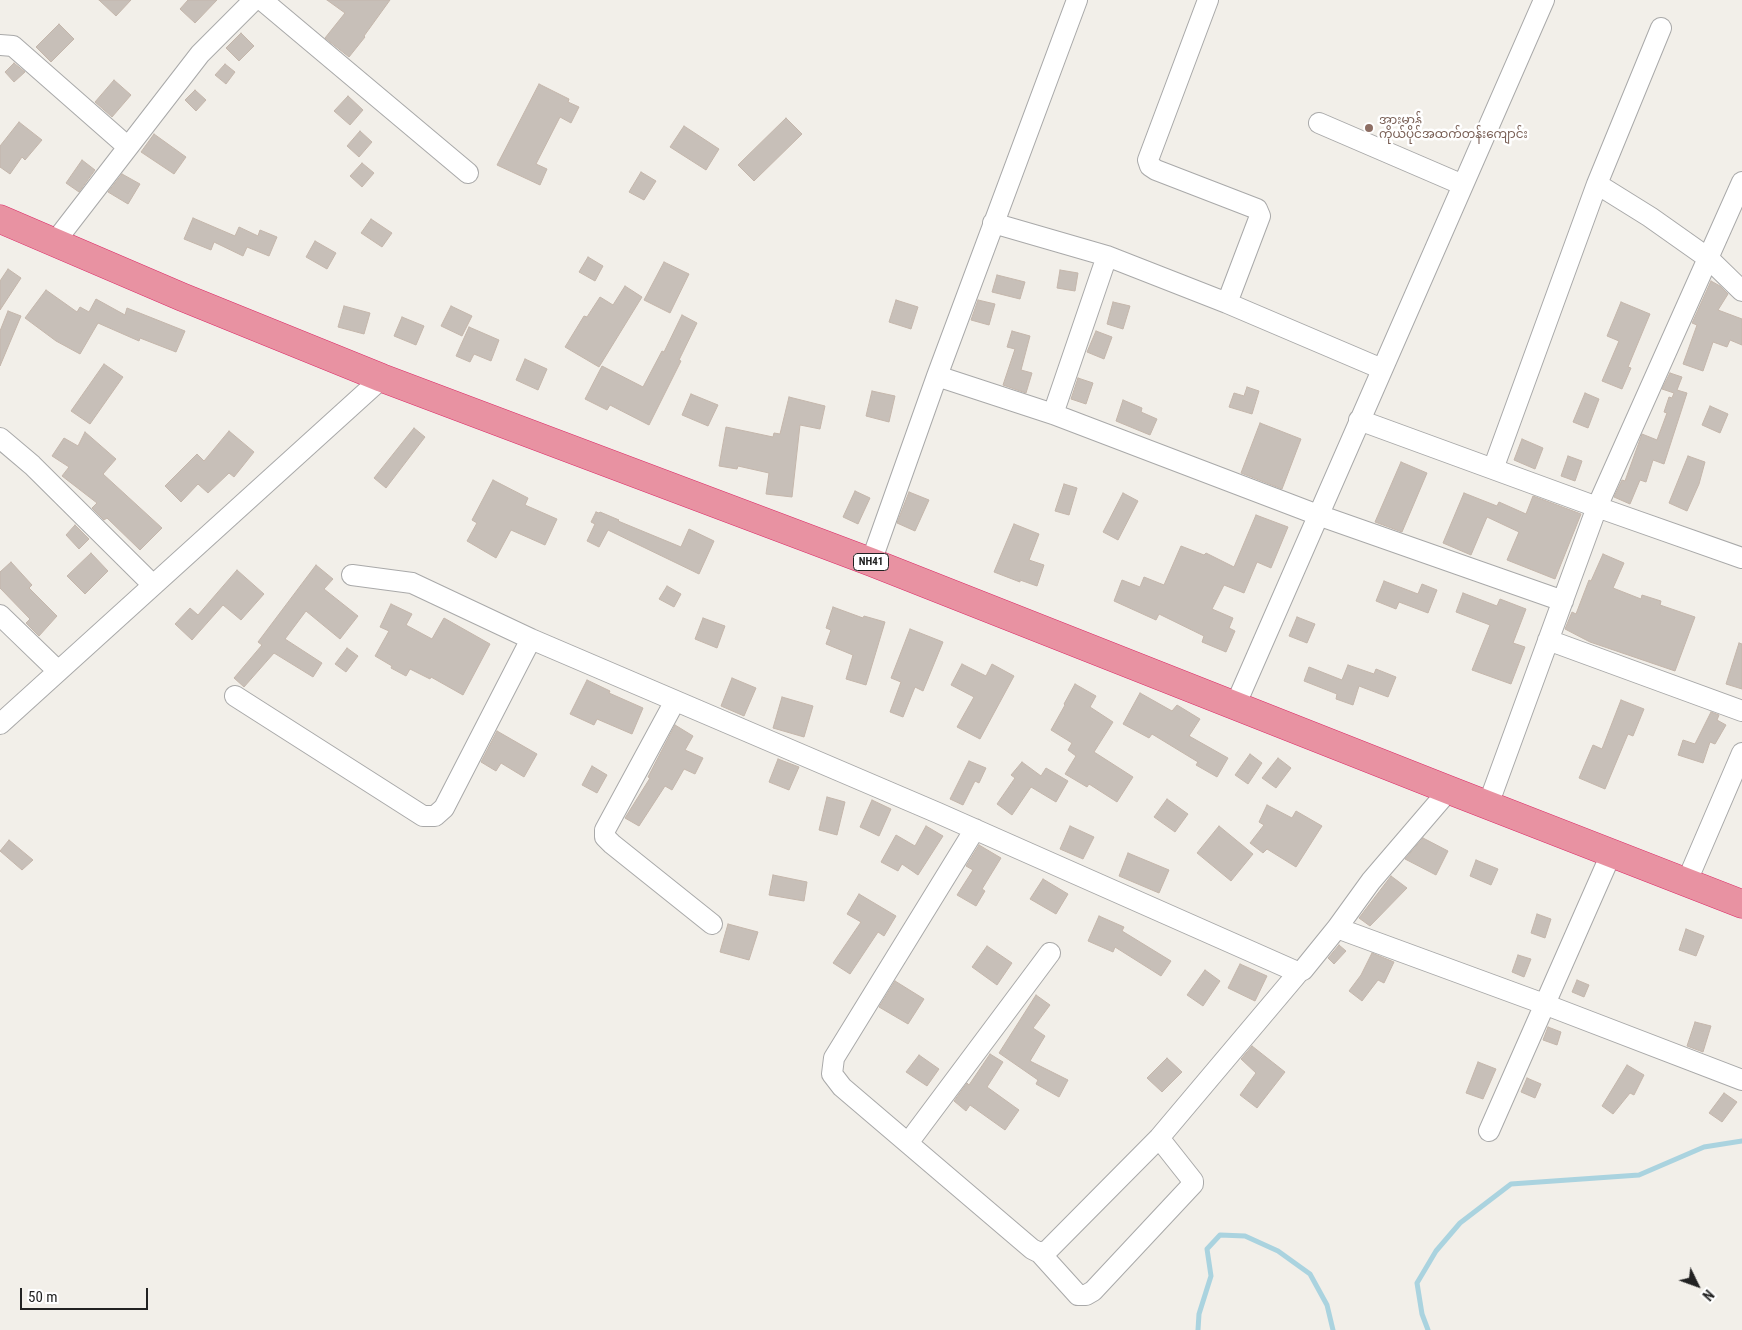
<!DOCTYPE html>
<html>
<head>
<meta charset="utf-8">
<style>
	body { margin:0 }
	#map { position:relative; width:1742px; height:1330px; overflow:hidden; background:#f2efe9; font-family:"Roboto Condensed",sans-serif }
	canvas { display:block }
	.north { position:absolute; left:1672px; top:1260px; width:50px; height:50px; -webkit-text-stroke:4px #fff; paint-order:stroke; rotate:132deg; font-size:14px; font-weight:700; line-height:20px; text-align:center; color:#222 }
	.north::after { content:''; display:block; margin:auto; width:18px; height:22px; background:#222; clip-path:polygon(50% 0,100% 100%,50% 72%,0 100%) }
	.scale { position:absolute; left:20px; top:1288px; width:128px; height:22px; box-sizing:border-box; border:2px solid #222; border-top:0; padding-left:6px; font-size:15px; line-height:18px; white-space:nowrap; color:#222; -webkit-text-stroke:4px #fff; paint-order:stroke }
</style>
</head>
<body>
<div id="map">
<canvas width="1742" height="1330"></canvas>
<div class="north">N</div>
<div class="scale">50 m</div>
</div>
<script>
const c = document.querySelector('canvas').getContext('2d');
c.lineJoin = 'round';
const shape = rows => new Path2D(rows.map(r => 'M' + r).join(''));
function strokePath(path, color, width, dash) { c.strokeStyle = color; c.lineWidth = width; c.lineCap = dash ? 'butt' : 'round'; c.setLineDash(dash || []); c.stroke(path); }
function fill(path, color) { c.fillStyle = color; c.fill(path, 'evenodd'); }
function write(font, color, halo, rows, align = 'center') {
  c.font = font + ' "Roboto Condensed","Noto Sans Myanmar",sans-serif'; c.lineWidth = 5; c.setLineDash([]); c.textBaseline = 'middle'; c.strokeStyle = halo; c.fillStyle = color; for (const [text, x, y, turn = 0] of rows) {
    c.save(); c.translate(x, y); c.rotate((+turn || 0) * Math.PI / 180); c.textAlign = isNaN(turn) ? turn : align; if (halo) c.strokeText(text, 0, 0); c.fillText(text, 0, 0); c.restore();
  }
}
const stream = shape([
	[1198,1330,1199,1314,1211,1276,1207,1249,1220,1235,1245,1236,1278,1251,1310,1274,1327,1305,1333,1330],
	[1428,1330,1422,1314,1417,1283,1436,1251,1460,1223,1511,1184,1639,1175,1704,1147,1742,1141]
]);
const building = shape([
	[99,0,131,0,116,16,99,0],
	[188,0,217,0,195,23,180,9,188,0],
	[327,0,390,0,364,36,365,37,349,57,325,38,345,13,327,0],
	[59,24,74,39,51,62,36,47,59,24],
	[241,33,254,46,239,61,226,48,241,33],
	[14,63,25,72,14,82,5,72,14,63],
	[225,64,235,72,226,84,215,75,225,64],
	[114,80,131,95,112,117,95,102,114,80],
	[539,84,569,99,568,102,579,107,571,123,560,117,536,164,547,169,540,185,497,165,539,84],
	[195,90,206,100,196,111,185,100,195,90],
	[348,96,363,110,350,125,334,111,348,96],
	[786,118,802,134,754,181,738,165,786,118],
	[19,122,42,140,25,160,22,157,10,174,0,167,0,146,19,122],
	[684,126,719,149,706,170,670,147,684,126],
	[360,131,372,142,359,157,347,146,360,131],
	[154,134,186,157,174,174,141,152,154,134],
	[82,160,95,170,79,192,66,183,82,160],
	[362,163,374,173,362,187,350,176,362,163],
	[641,172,656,181,644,200,629,192,641,172],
	[122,174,140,184,128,204,108,192,122,174],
	[193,218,235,236,239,227,258,236,260,230,277,237,269,256,247,247,243,256,214,242,211,250,184,239,193,218],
	[371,219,392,233,382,247,361,233,371,219],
	[315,241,336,253,327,269,306,257,315,241],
	[588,257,603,266,595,281,579,272,588,257],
	[664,262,689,274,670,313,644,300,664,262],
	[8,269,21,278,0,310,0,281,8,269],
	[1060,270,1078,273,1075,291,1057,288,1060,270],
	[997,275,1025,282,1020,299,992,292,997,275],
	[1711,281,1720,286,1728,294,1718,310,1742,319,1742,345,1730,340,1727,347,1713,342,1703,371,1683,364,1697,325,1692,323,1693,321,1711,281],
	[625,286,642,297,599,367,565,347,584,316,587,317,600,297,613,305,625,286],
	[46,290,77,312,80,307,89,312,96,299,125,315,127,308,185,331,176,352,140,338,139,341,98,323,80,354,56,341,25,318,46,290],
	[896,300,918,307,911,329,889,322,896,300],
	[978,300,995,304,989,325,971,320,978,300],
	[1113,302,1130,306,1123,329,1107,324,1113,302],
	[1621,302,1650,314,1628,367,1631,368,1622,389,1602,381,1619,341,1607,336,1621,302],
	[344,306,370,313,364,334,338,327,344,306],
	[451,306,472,316,462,336,441,326,451,306],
	[8,311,21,316,0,366,0,331,8,311],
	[682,315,697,323,679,360,681,361,649,425,610,405,607,410,585,399,602,366,643,387,662,351,664,352,682,315],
	[402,317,424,326,416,345,394,336,402,317],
	[469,327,499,340,491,361,474,354,470,362,456,356,469,327],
	[1012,331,1030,336,1021,370,1032,373,1026,393,1003,385,1015,349,1007,347,1012,331],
	[1096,331,1112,337,1104,359,1087,352,1096,331],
	[525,359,547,369,538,390,516,380,525,359],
	[104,364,123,377,90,424,71,411,104,364],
	[1670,373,1682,377,1677,390,1687,393,1664,464,1653,460,1646,482,1640,480,1630,504,1614,497,1622,480,1625,481,1642,434,1657,440,1667,413,1664,412,1669,397,1672,398,1674,393,1662,389,1670,373],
	[1078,378,1093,383,1086,404,1071,399,1078,378],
	[1247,387,1259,391,1252,414,1229,407,1234,393,1244,396,1247,387],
	[872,391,895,396,889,422,866,416,872,391],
	[1585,393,1599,399,1588,428,1573,422,1585,393],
	[691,394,718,405,708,426,682,415,691,394],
	[789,397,825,406,820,429,800,425,792,497,766,494,769,473,738,466,737,469,719,466,726,427,773,437,774,433,780,434,789,397],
	[1123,400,1142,408,1141,412,1157,419,1150,435,1116,421,1123,400],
	[1710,406,1728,414,1720,433,1702,425,1710,406],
	[1260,423,1301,439,1282,489,1241,473,1260,423],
	[414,428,425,437,386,488,374,478,414,428],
	[229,431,254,452,234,477,229,473,208,493,198,484,181,502,165,486,197,454,204,461,229,431],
	[85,432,116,459,103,474,162,528,140,550,107,518,104,520,92,508,97,503,62,476,69,467,52,456,64,438,78,446,85,432],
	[1522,439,1543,448,1535,469,1514,460,1522,439],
	[1568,456,1582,461,1575,481,1561,476,1568,456],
	[1688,456,1705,462,1699,484,1687,511,1669,503,1688,456],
	[1401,462,1427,473,1402,532,1375,522,1401,462],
	[493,480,528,498,525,505,557,519,545,545,511,530,496,558,467,541,477,523,472,520,493,480],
	[1064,484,1077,488,1069,515,1055,511,1064,484],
	[855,491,870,498,858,524,843,517,855,491],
	[909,492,929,500,915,531,897,523,909,492],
	[1123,493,1138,501,1118,540,1103,532,1123,493],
	[1464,493,1497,506,1499,502,1526,514,1533,496,1581,514,1555,579,1507,560,1519,532,1487,517,1471,555,1443,543,1464,493],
	[596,512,599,513,600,512,619,520,618,521,681,547,689,529,714,541,699,574,608,530,599,547,587,541,595,524,591,522,596,512],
	[1256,515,1288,527,1271,568,1257,562,1244,593,1224,585,1212,609,1233,618,1229,628,1235,631,1226,652,1202,642,1204,636,1159,614,1156,620,1114,601,1122,580,1140,587,1144,577,1164,585,1181,546,1204,555,1206,553,1234,567,1256,515],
	[1014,524,1039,534,1029,560,1044,565,1037,586,1020,580,1020,582,994,572,1014,524],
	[75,525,89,539,79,549,66,535,75,525],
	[91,553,108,571,85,594,67,576,91,553],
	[1603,554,1624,563,1613,588,1641,599,1642,595,1661,601,1660,605,1695,617,1675,671,1590,642,1565,629,1572,612,1576,614,1589,580,1591,581,1603,554],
	[11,562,32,585,29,588,57,616,39,636,26,623,30,619,0,588,0,572,11,562],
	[316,565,333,579,324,589,358,616,340,639,306,611,285,639,322,663,313,677,274,653,244,687,234,678,262,645,258,642,316,565],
	[237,570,264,594,241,620,223,605,192,640,175,624,190,608,198,615,237,570],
	[1384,581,1418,594,1422,584,1437,590,1428,613,1399,602,1396,609,1376,601,1384,581],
	[667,586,681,594,674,607,659,599,667,586],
	[1463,593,1497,606,1500,599,1526,609,1513,643,1525,647,1511,684,1472,670,1490,625,1456,612,1463,593],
	[391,604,412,614,406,625,432,639,444,618,490,644,463,695,431,677,430,679,410,669,406,676,391,668,392,666,375,656,389,631,380,627,391,604],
	[833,607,863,618,864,616,885,622,866,685,846,679,853,655,826,644,831,630,826,628,833,607],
	[1297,617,1315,624,1307,643,1289,636,1297,617],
	[703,618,725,626,717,648,695,639,703,618],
	[910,629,943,642,923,691,915,687,903,717,890,712,901,682,891,678,910,629],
	[1739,643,1742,644,1742,689,1726,684,1739,643],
	[347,648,358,656,346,672,335,664,347,648],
	[962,664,986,676,992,664,1014,676,980,739,957,727,974,697,951,685,962,664],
	[1348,665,1374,674,1376,669,1396,677,1388,697,1359,686,1353,705,1336,699,1337,694,1304,681,1309,667,1342,680,1348,665],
	[732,678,756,688,744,716,721,706,732,678],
	[587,680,610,691,609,693,643,708,632,734,597,719,594,725,570,714,587,680],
	[1075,684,1096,696,1090,707,1113,722,1094,752,1133,777,1117,802,1089,784,1087,787,1065,774,1076,756,1068,750,1072,743,1051,730,1065,705,1064,704,1075,684],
	[1140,693,1172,711,1177,705,1200,719,1189,736,1228,758,1217,777,1196,765,1198,762,1152,734,1149,738,1123,724,1140,693],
	[782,697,813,706,804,737,773,728,782,697],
	[1621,700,1644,709,1633,736,1628,734,1605,789,1579,778,1593,745,1602,749,1621,700],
	[1711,712,1719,715,1717,720,1726,725,1715,744,1710,742,1703,763,1678,755,1683,740,1695,744,1711,712],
	[675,725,693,736,685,750,703,758,695,774,684,769,672,790,665,786,639,826,625,818,650,778,648,777,675,725],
	[497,731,537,754,524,777,501,763,496,771,481,762,497,731],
	[1250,754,1262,763,1248,784,1235,775,1250,754],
	[1278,758,1291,768,1276,788,1262,778,1278,758],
	[778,759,799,767,789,790,769,782,778,759],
	[969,761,986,768,979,783,975,781,963,805,950,799,969,761],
	[1022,762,1041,776,1046,768,1068,781,1056,802,1031,787,1012,815,997,804,1015,778,1011,775,1022,762],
	[592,766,607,775,597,793,582,785,592,766],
	[827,797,845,802,837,835,819,830,827,797],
	[1167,799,1188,814,1175,832,1154,817,1167,799],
	[872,800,891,809,879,836,860,827,872,800],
	[1267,805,1292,818,1296,811,1322,826,1296,867,1267,849,1263,853,1250,843,1264,825,1259,822,1267,805],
	[926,826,943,836,918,875,902,864,898,871,881,862,896,835,915,846,926,826],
	[1070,826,1094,837,1083,859,1060,849,1070,826],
	[1219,826,1253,854,1231,881,1197,853,1219,826],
	[1423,838,1448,851,1436,875,1405,859,1423,838],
	[9,840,33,860,22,870,0,851,9,840],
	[979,845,1001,858,982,889,985,891,976,906,957,895,973,870,966,866,979,845],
	[1128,853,1169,870,1159,893,1119,876,1128,853],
	[1476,860,1498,869,1491,885,1470,876,1476,860],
	[773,875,807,882,804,901,769,895,773,875],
	[1391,876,1407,888,1370,926,1359,918,1391,876],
	[1043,879,1068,894,1056,914,1030,899,1043,879],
	[859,894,896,916,884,936,878,932,850,974,833,963,861,922,847,914,859,894],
	[1537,914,1551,919,1545,938,1531,933,1537,914],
	[1099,916,1124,927,1122,931,1171,961,1161,976,1115,947,1113,952,1088,941,1099,916],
	[728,924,758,932,749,960,720,952,728,924],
	[1686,929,1704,936,1696,956,1679,950,1686,929],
	[1339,945,1346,951,1334,964,1328,958,1339,945],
	[987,946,1012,963,997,985,972,967,987,946],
	[1372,953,1394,962,1384,983,1378,980,1362,1001,1349,991,1361,975,1372,953],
	[1518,955,1531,959,1524,977,1512,972,1518,955],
	[1240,964,1267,976,1255,1001,1228,988,1240,964],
	[1205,970,1220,981,1203,1006,1187,995,1205,970],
	[1577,980,1589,985,1584,997,1572,992,1577,980],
	[895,981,924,999,908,1024,879,1007,895,981],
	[1036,995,1050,1005,1033,1028,1045,1036,1030,1061,1068,1080,1059,1097,1036,1084,1038,1080,999,1053,1036,995],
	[1695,1022,1711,1026,1703,1052,1687,1046,1695,1022],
	[1548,1027,1561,1032,1557,1045,1543,1040,1548,1027],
	[1252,1046,1285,1072,1257,1108,1240,1095,1256,1073,1241,1059,1252,1046],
	[990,1054,1003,1062,987,1087,1019,1110,1005,1130,970,1105,966,1111,954,1101,967,1083,969,1085,990,1054],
	[919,1055,939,1069,927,1086,906,1072,919,1055],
	[1167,1058,1182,1072,1162,1092,1147,1078,1167,1058],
	[1478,1062,1496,1069,1483,1099,1466,1093,1478,1062],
	[1627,1065,1644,1075,1634,1095,1630,1093,1613,1114,1602,1106,1627,1065],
	[1527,1078,1541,1084,1535,1098,1521,1092,1527,1078],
	[1724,1093,1737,1102,1722,1122,1709,1113,1724,1093]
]);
const minor = shape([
	[262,0,468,173],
	[1208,0,1148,160,1150,166,1156,170,1257,209,1260,216,1227,303],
	[0,45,13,46,128,147],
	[1319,123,1463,185],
	[1597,184,1650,217,1708,258,1742,291],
	[993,223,1107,256,1227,303,1382,369],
	[54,243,200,54,254,0],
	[937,376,1053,414,1318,515,1563,601],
	[1053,414,1107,256],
	[1359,420,1597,507,1742,558],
	[0,438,32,465,153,585],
	[1493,469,1597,184,1661,28],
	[871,562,937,376,1077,0],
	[352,575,412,583,531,639,938,813,1295,971,1299,972,1303,970,1337,928,1371,881,1449,790],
	[0,615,58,671],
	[1548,640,1742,711],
	[235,696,423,816,435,816,444,808,531,639],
	[675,701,605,830,605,837,612,844,712,924],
	[1235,706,1544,0],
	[0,724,382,378],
	[1488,805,1597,507,1742,182],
	[975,829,834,1058,832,1074,842,1087,1032,1249,1040,1253,1048,1250,1159,1138,1299,972],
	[1687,881,1742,753],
	[1337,928,1544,1004,1742,1080],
	[1489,1131,1611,854],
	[908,1143,1050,953],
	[1040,1253,1078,1295,1086,1295,1093,1291,1193,1184,1193,1181,1159,1138]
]);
const highway = shape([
	[0,219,182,297,382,378,871,562,1449,790,1742,904]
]);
const markers = [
	[1369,128,5,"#8d6e63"]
];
const shields = [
	[871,562,35]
];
const shieldNames = [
	["NH41",871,562]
];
const educationNames = [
	["အားမာန်",1379,121],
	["ကိုယ်ပိုင်အထက်တန်းကျောင်း",1379,135]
];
strokePath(stream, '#aad3df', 5);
fill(building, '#c7bfb8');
strokePath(building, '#c4b6ab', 1);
strokePath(minor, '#a9a9a9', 22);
strokePath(highway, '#dc2a67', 29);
strokePath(minor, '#fff', 20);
strokePath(highway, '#e892a2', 28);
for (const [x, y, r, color] of markers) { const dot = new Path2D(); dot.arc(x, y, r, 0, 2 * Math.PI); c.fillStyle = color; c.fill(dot); strokePath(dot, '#fff', 2); }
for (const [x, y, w] of shields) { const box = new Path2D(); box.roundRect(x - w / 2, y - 8.5, w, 17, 4); c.fillStyle = '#fff'; c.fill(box); strokePath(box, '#222', 1); }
write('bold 11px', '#222', null, shieldNames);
write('12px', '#785e54', '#fff', educationNames, 'left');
</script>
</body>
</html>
